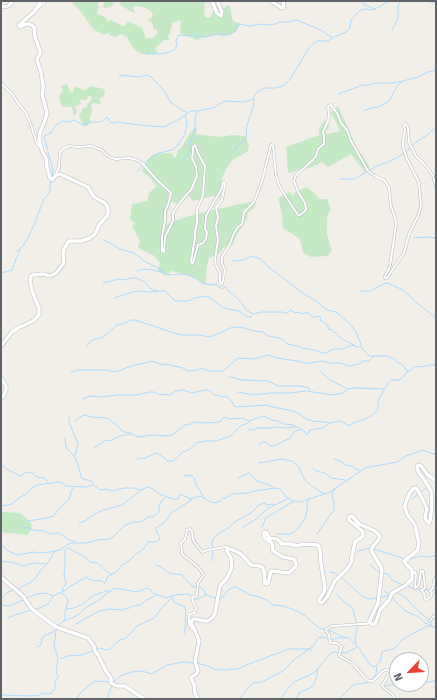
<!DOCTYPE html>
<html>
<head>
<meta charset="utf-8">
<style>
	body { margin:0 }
	#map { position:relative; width:437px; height:700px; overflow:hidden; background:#f1efe8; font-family:"Fira Sans",sans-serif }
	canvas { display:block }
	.frame { position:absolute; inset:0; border:2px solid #5f6368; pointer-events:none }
	.north { position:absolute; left:389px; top:652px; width:40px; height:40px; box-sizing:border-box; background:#fff; border:1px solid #bfc1c3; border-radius:50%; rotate:245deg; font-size:11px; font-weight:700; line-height:16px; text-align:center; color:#5f6368 }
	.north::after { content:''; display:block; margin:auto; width:14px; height:18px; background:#ea4335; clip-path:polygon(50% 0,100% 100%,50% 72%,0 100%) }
</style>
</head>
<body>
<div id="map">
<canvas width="437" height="700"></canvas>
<div class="frame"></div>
<div class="north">N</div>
</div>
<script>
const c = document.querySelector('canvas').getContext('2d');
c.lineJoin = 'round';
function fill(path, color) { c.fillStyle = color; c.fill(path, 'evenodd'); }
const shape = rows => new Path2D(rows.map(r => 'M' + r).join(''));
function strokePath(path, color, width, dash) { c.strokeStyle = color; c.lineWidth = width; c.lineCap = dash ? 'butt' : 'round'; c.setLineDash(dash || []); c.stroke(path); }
const green = shape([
	[71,1,98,1,98,10,97,11,98,14,105,17,108,22,111,20,123,26,126,25,127,21,142,28,146,38,152,38,155,36,158,32,156,29,153,29,153,24,149,21,149,20,147,19,151,18,153,15,151,11,143,7,135,6,133,7,135,13,132,12,122,6,118,1,113,2,114,4,110,7,104,8,103,6,104,3,104,1,207,1,204,4,205,10,204,13,205,17,208,18,211,17,212,12,214,11,220,17,223,16,223,9,225,7,228,5,230,6,232,18,234,22,240,23,240,25,238,27,236,32,231,34,224,36,217,35,204,37,197,40,180,33,181,21,179,20,172,23,172,26,170,30,171,34,167,35,169,38,169,40,163,40,163,42,158,45,156,47,155,49,158,53,148,55,143,54,140,53,134,49,127,37,121,34,116,37,111,36,108,33,104,35,93,29,82,13],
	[67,84,70,93,73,92,75,86,83,90,86,90,91,86,104,89,105,92,104,96,99,99,101,103,98,104,94,103,91,104,92,112,89,118,91,121,87,126,84,126,79,116,83,108,85,107,87,108,87,104,92,100,91,96,87,96,88,98,86,100,79,100,81,104,75,106,77,112,76,113,76,115,73,115,73,110,72,107,63,107,59,99,60,93,63,92,61,86],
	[338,106,357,148,370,167,365,172,351,154,328,167,322,162,312,167,288,173,286,147,319,135,319,129,324,120,330,126,325,133,328,134,340,131,331,112],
	[197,126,196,134,220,137,233,135,245,136,249,146,247,152,232,160,225,171,222,178,220,198,212,196,193,201,189,196,180,204,171,202,167,213,167,224,186,217,235,205,257,201,253,209,248,213,246,220,234,240,233,245,223,248,220,253,209,258,207,266,205,285,199,280,187,275,171,271,166,276,158,271,160,263,153,255,138,248,140,241,132,226,135,223,130,219,132,204,147,201,150,192,157,186,149,177,142,171,148,160,154,154,171,153,175,159,178,150,182,147,190,133],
	[306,187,313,192,319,199,327,199,331,209,327,217,327,235,332,250,328,256,311,257,303,253,300,239,283,228,282,214,278,198,290,192,293,196,294,193],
	[1,512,20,513,31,523,32,529,27,535,1,532]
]);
const stream = shape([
	[360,1,365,5,375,9],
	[425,1,436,3],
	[392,30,398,19,398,6,400,1],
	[146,53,159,54,166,53,172,51,177,46,176,41,177,38,179,35,207,37,216,34,228,35,235,31,237,26,240,24,250,26,262,24,267,25,275,24,280,22,289,22,296,20,321,30,328,35,332,37],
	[119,75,139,77,147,75,151,77,161,87,167,95,170,102,187,113],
	[338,94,363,85,369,85,375,83,393,83,403,81],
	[364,111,371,108,378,107,388,102,390,99,397,86,403,81,418,77,428,72,436,70],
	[235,150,237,146,245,141,246,138,247,125,253,108,254,99],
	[182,162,189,152,191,140,194,134,195,126,195,118,197,111],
	[137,172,151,157,159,153,172,150,178,145,185,134,187,124,185,115],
	[52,178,53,171,51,163,44,136,51,133,55,126,62,121,69,122,74,120,83,125,90,122,101,122,107,117,110,122,113,123,118,122,138,125,164,127,181,118,191,111,197,111,213,108,225,101,243,102,252,100,257,92,265,88,275,88,283,86,291,78,309,48,314,43,317,41,328,41,334,37,346,32,350,28,351,20,360,10,366,9,373,10,390,1],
	[340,179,354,179,375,167,397,158,408,150,416,142,426,136,436,127],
	[414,238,426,237,436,238],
	[103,240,110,243,120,249,134,253,144,261,158,268,166,274,169,275,183,274,189,275,197,279,202,283,211,285,216,284,222,289,225,287,227,288,229,292,233,294,241,302,246,310,253,314,262,312,282,312,284,313,287,313,290,310,296,313,298,312,303,314,308,312,312,317,316,317,319,316,321,318,320,320,328,325,328,329,332,330,342,339,357,347,361,347,369,356,382,356,384,355,395,359,397,362,402,364,406,370,410,371,415,366,421,367,428,365,434,365,436,362],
	[16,252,23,246,29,236,35,222,44,199,50,192,50,186,51,181],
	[232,261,243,260,252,256,260,259,270,268,304,294,316,301,327,310,336,312,350,324,356,332,361,344,361,346],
	[137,271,144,269,153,270,159,272,163,272],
	[1,273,12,270,16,259,20,250],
	[103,283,119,279,125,280,131,278,136,278,145,282,152,290,157,290],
	[360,291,370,291,383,284,387,283,390,284,403,290,417,303,436,318],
	[114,298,136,291,151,292,162,291,165,291,173,299,176,301,188,301,195,298,204,296,210,298,224,308,239,311,247,317,251,317,252,315],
	[87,346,90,342,92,340,103,337,117,325,125,323,131,320,135,320,174,333,182,335,200,335,209,337,215,335,233,327,245,328,254,331,263,332,268,336,280,338,283,340,287,344,298,346,302,348,315,350,322,353,325,353,333,349,342,349,354,345],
	[320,371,330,380,348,389],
	[71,372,79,370,106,370,116,372,134,365,141,364,152,361,163,365,166,364,183,368,188,371,198,370,200,368,210,371,223,371,238,358,253,359,269,355,276,358,298,361,304,363,309,363,322,361,331,363,340,363,349,366,359,364,363,361,369,361,374,356],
	[229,377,232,377,241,380,268,381,278,386,301,386,309,388,310,391],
	[238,392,253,395,271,393,290,393,306,391,333,395,343,393,348,389,355,388,384,389],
	[83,399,90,396,101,397,118,395,136,395,150,392,154,392,159,394,170,395,175,391,183,390,192,393,200,391,207,390,210,391,214,395,218,395,222,397,226,396,227,397,232,401,234,406,236,407,267,405,272,407,275,407,278,408,293,411,298,413,306,419,312,421,325,422,330,423],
	[69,417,69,421,71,427,78,444,75,456],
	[75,421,82,416,84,415,92,417,107,418,118,426,121,430,124,432,131,433],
	[248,429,251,430,259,428,269,428,274,427,284,428,295,427],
	[65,438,66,447,76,459,79,468,81,477,83,479,91,481,94,484],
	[259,445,263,442,267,443,270,446,274,446,290,438,295,431,300,430],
	[94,448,104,441,112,440,120,436,132,434,138,437,152,435,168,436,172,435,185,425,191,424,195,422,205,423,220,422,224,417,229,419,242,418,249,421,260,417,264,416,271,420,278,421,284,424,293,425,303,430,307,435,310,430,323,428,330,423,338,421,341,421,347,425,350,425,356,422,363,420,371,416,376,412,378,409,378,401,389,382,391,380,398,380,401,379,408,371],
	[137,459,145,458,156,453,159,454,168,461,173,461,175,460,181,453,190,449,196,443,205,441,216,441,228,437,232,435,240,426,248,423,249,422],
	[334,459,340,461,346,465,352,466,355,469,360,470],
	[259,463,281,459,292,461,299,467,304,479,308,483,319,491,325,494],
	[1,465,10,471,21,476,26,472,32,473,37,477,45,478,48,482],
	[313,468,316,471,325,473,331,478,345,480],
	[184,476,190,475,194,478,197,486,204,497],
	[238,478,249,473,252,475,257,481,267,484,273,487],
	[420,493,427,487],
	[412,499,418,494],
	[1,506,12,504,19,498,28,493,32,488,37,485,59,482,62,483,66,486,86,487,92,485,95,486,100,490,106,489,112,491,124,488,134,488,140,490,148,487,153,489,159,494,173,499,178,499,179,495,180,494,191,499,200,496,211,502,214,503,220,501,223,498,226,498,231,494,248,493,254,491,276,488,280,489,286,497,293,501,300,502,330,492,365,468,397,462,406,456,423,450,436,455],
	[28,521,47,518,54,516,58,510,70,498,71,491,74,487],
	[79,523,85,521,91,516,101,511,122,505,141,490],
	[20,525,33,530,44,531,50,534,59,533,68,539,75,542],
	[243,527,255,520,267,509,289,498],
	[262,527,266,518,294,501],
	[277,534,290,534,298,529,305,518,307,512,307,503,309,499],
	[317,534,334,510,334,503,332,495,334,489],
	[1,544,8,551,18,555,34,552,39,553,50,552,60,550,63,548,67,545,71,543,86,543,97,540,109,539,113,537,125,525,134,522,141,522,148,517,152,517,159,512,159,507,161,501,165,498],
	[374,549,405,559],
	[358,551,371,548],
	[409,559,422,556,430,557,436,555],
	[1,561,15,563,23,566,33,563,46,564],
	[210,561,212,559,213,557,212,541,214,538,219,533,227,529,236,521,251,513,259,505,264,503,267,505,273,504,274,505],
	[156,565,161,567,169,573,182,575,193,587,200,587,203,589,206,595],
	[370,565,379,572,388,574,392,580,403,585],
	[330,572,335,573,342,578,362,596,369,599,377,598],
	[406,586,415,589,436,590],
	[18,589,33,581,41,570,47,564,55,551],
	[384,590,389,595],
	[396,592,405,597,415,608,429,620,432,626],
	[337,594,341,599,352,608,354,612,357,627,357,630,355,637,356,645],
	[3,597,8,592,15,590],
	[380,597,388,596],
	[391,597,405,611,417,616,425,623,430,625],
	[26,598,37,594,46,593,53,596],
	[172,598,174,602,185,607,186,611,185,618,186,623,184,634],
	[1,605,8,606,19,602,23,600],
	[34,609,40,608,49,603,53,596,66,590,71,586,86,577,91,580,96,581,100,580,105,583,108,576,115,573,121,566,129,561,136,554,141,551,145,547,148,542,156,542,159,540,160,537,157,533,156,528,165,522,172,512,179,508,190,501,191,499],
	[66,609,74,608,83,604,92,596,106,591,110,591],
	[8,618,15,615,22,613,31,610],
	[64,620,65,617,65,611,68,602,67,598,62,593,63,588,66,583,64,575,65,566,65,550,68,548,70,549,85,557,90,562,98,563,106,571,111,574],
	[76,624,99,611,110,609,121,610,129,608,133,606,140,605,147,600,156,595],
	[58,626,62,622,78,615,88,606,101,599,105,595,115,588,136,592,147,588,149,589,155,594,166,598,174,595,185,594,189,594,195,599,198,599,206,595,219,599,222,598,228,590,234,587,236,587,250,595,256,596,267,600,273,605,284,606,297,611,304,615,319,628,333,632,340,636,349,638,360,649,369,664,374,667,380,662,382,652,384,651,394,649,402,640,425,627,430,626,436,628],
	[37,647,41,645,42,638,44,636,55,631,57,629],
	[96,650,100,648,107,650,110,649,115,644,120,640,126,638,133,631,137,626,154,618,162,607,168,602,172,597],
	[61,659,67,656,82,655,93,651],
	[197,663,208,666,216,670,221,669,224,670,232,669,237,669,254,662,289,649,311,649],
	[421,683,436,681],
	[398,684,405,685,413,684],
	[384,686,397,684],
	[1,695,32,696,40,695,42,693,46,694,47,693,50,694,52,693,52,691,55,690,55,682,58,678,58,676,56,673,58,657,54,646,56,632],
	[76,698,78,697,80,693,95,681,109,682,114,681,120,676,131,672,142,671,152,674,167,665,184,662,194,663],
	[107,699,112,685],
	[239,699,243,694,253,683,262,682,283,671,295,659,312,647,318,638,323,637,331,640,337,638,346,638],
	[281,699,286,691,292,684,296,681,314,673,331,653,334,652,346,653,357,647],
	[296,699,299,693,310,688,313,686,315,682,318,670],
	[339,699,353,685,357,684,367,683,371,681,376,674,377,666]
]);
const street = shape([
	[36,10,46,1],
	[1,83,13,95,17,102,26,113,30,122,37,144,40,147],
	[56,174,59,167,60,152,63,149,69,146,78,147,91,146,102,150,105,154,112,158,116,159,129,158,137,160,142,163,157,180,171,193,168,205,165,211,165,221,162,237,162,251,164,252,165,237,173,221,173,213,180,202,191,190,197,176,196,167,192,158,193,152,193,147,195,145,199,155,205,166,203,194,202,198,197,209,197,222,195,232,195,237,191,262,192,263,193,263,198,245,203,243,206,239,207,232,205,229,206,216,212,205,221,190,223,183,224,182,225,184,222,200,216,207,218,218,216,226,218,240,215,259,216,265,220,273,220,282,222,284,225,271,222,263,222,257,230,244,234,233,238,227,242,224,244,212,254,202,262,181,271,145,272,145,273,146,276,175,279,185,284,194,298,215,300,215,305,211,306,209,305,203,298,192,294,181,296,175,313,160,316,156,318,149,324,144,324,136,323,132,328,121,329,115,328,106,331,105,332,107,337,113,341,123,347,130,351,141,368,171,375,176,384,180,389,188,391,206,395,218,396,225,390,266,388,271,385,276,385,278,387,278,404,253,409,234,418,216,421,206,419,183,407,159,403,147,403,140,405,131,404,125,405,124,406,124,408,128,409,142,416,156,426,166,433,176,436,186],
	[413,572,414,573,415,572,416,574,415,588,417,587,419,584,421,571,423,571,425,587,424,589,421,590,424,593,425,599,427,600,431,596,432,593,430,591,433,588,434,581,436,576],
	[430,621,433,617,436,615],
	[370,622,366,624,360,624,348,625,332,626,327,629,326,631,329,635,330,642,333,643,337,643,342,647,340,651,339,655,340,656,352,663,367,680,370,681,373,681,382,672,385,670,391,671,391,673,387,677,382,686,383,687,392,694,395,699],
	[192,629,189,624,189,615,195,612,196,608,193,602,192,598,196,596,197,594,198,583,204,575,198,567,182,554,181,543,185,539,187,530,190,529,192,532,193,540,202,552,208,550,225,547,227,548]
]);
const secondary = shape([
	[212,1,217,13,221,16,222,12,218,3,218,1],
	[271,1,282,8,284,6,283,1],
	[1,7,8,6,13,1],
	[1,346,12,332,18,328,33,321,38,316,39,314,39,308,32,291,30,280,31,276,33,275,43,274,50,276,56,273,63,264,64,260,63,255,64,249,69,241,81,241,90,238,95,234,97,230,99,225,107,216,108,213,108,208,105,203,94,197,88,187,60,174,56,175,52,180,50,178,47,167,46,158,42,151,39,140,40,132,44,123,47,113,44,101,42,95,43,90,43,85,41,72,38,63,37,59,40,54,40,51,35,37,34,27,33,26,29,24,26,24,20,27,19,25,34,12,41,1],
	[1,378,6,386,6,390,4,395,1,398],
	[1,577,23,596,32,609,56,627,88,638,94,646,95,651,98,655,106,671,111,678,111,683,117,686,125,686,144,699],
	[198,699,195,694,194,684,191,678,192,677,197,673,198,671,195,662,199,641,197,635,191,623,191,622,193,619,196,619,204,621,208,621,213,617,215,613,220,586,227,578,232,567,231,558,227,551,227,548,233,550,241,554,251,565,260,566,262,567,264,571,265,583,267,584,268,583,271,571,289,573,296,566,296,564,294,559,283,557,273,551,272,543,266,539,264,537,264,533,265,532,267,533,269,538,277,539,282,544,291,544,297,546,302,544,318,545,320,550,321,564,325,588,324,592,319,600,319,602,322,603,327,597,335,581,347,569,351,563,353,551,355,542,363,536,363,533,361,530,349,520,349,517,352,516,359,524,375,531,377,533,380,537,379,539,374,545,371,550,372,552,381,567,382,570,378,603,370,620,370,623,373,625,376,622,380,610,389,600,392,593,406,585,412,579,412,570,406,564,404,561,417,551,418,548,419,543,415,525,407,514,405,508,405,505,409,494,413,489,414,488,417,489,423,500,427,509,425,518,426,520,429,523,430,521,432,505,431,491,425,481,418,471,417,466,419,465,421,466,428,475,436,481]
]);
fill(green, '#c5e8c5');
strokePath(stream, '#aadaff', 1);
strokePath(street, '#b5b8bc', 3);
strokePath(secondary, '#b6babf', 4.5);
strokePath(street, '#fff', 2);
strokePath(secondary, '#fff', 3.5);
</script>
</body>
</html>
